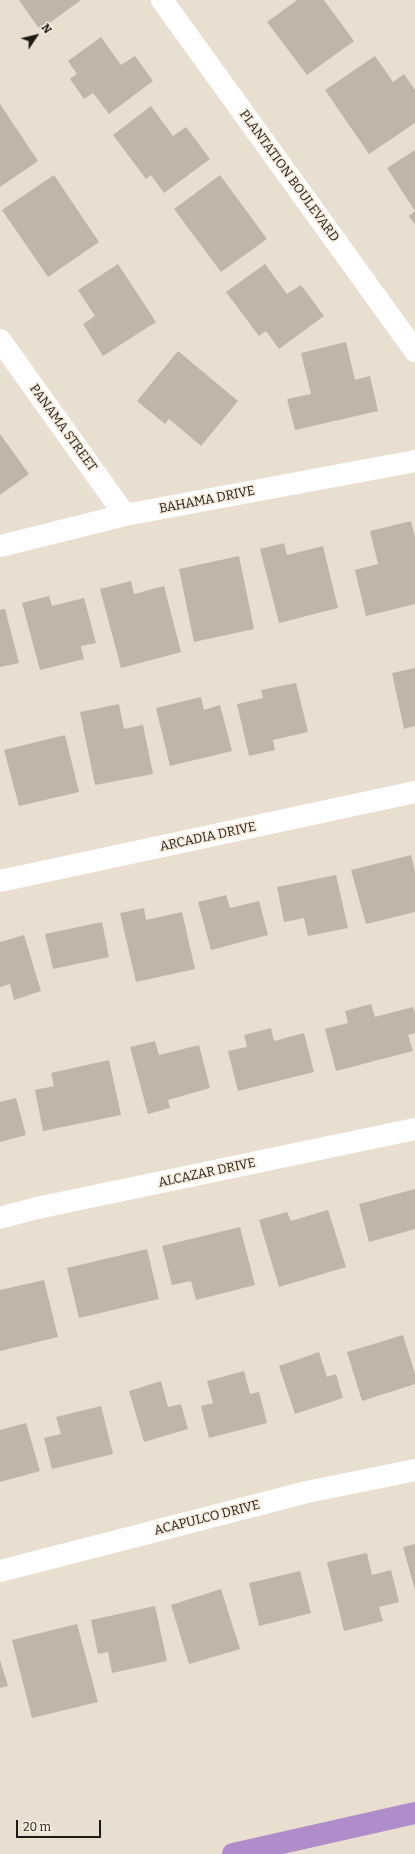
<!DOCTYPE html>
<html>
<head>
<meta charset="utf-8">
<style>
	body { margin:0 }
	#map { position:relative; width:415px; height:1854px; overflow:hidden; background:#e9dfd0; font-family:Bitter,serif }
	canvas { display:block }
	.north { position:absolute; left:16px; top:16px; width:40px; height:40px; -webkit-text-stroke:3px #f7ecdd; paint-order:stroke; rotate:55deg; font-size:11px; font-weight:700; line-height:16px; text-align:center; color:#1e1a15 }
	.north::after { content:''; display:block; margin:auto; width:14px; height:18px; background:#1e1a15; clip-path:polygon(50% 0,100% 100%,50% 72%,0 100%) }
	.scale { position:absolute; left:16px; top:1820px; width:85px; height:18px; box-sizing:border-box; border:2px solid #1e1a15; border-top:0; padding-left:5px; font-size:12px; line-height:14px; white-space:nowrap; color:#1e1a15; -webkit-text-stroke:3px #f7ecdd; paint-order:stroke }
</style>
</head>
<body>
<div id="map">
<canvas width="415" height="1854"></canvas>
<div class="north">N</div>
<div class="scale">20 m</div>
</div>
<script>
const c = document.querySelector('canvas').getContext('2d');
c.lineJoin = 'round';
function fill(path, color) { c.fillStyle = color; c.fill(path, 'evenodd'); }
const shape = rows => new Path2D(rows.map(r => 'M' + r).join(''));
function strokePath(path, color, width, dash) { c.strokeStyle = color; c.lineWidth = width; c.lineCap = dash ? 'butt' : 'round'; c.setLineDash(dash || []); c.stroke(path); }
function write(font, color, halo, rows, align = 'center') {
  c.font = font + ' Bitter,serif'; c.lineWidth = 3.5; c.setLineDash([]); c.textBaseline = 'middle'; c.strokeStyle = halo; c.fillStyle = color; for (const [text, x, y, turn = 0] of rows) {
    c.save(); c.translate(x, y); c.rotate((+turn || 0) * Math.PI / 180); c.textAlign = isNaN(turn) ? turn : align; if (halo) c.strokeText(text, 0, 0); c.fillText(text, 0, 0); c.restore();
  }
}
const building = shape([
	[19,0,81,0,40,30],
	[297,0,324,0,354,41,307,75,267,22],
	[101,37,121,65,135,56,153,81,109,114,93,93,84,99,70,79,77,74,68,61],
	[375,56,393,82,404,74,415,90,415,123,369,154,325,90],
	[0,104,38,161,0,187],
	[151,106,173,136,186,127,210,159,164,193,151,175,146,179,113,135],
	[415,150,415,211,387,168],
	[54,175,99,242,48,277,2,210],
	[220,175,267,239,221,272,174,209],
	[415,211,415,225,409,216],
	[118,264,156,322,103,356,83,324,95,316,78,290],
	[265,264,287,294,301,285,324,316,279,349,266,331,259,336,226,292],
	[346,342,355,380,370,376,378,411,295,430,287,399,311,394,301,353],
	[178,351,238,401,201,446,169,419,165,424,137,401],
	[0,434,29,474,0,495],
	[411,521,415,537,415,604,366,616,355,570,378,564,370,531],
	[284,543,287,555,323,546,338,608,279,623,260,549],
	[239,556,254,629,194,642,179,569],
	[131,581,134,594,164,586,181,652,121,668,100,589],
	[49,596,52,606,84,598,96,643,81,646,84,659,40,670,22,603],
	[5,609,19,663,0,667,0,610],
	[415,668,415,726,404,729,392,673],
	[296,683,308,732,273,740,275,750,249,756,237,704,263,698,261,690],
	[201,697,204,710,220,705,232,751,170,766,156,708],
	[119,704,124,729,143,725,153,774,95,785,80,712],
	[65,735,79,792,19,806,4,750],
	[411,855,415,872,415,912,366,924,351,870],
	[336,875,348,928,308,936,304,918,284,922,277,887],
	[226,895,230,908,259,901,268,935,211,950,198,902],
	[144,908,146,920,182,912,195,969,136,982,120,913],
	[102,922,109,957,53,969,45,934],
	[24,935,41,991,14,1000,10,984,0,987,0,942],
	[371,1004,375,1017,413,1007,415,1013,415,1033,408,1035,413,1051,336,1071,325,1029,348,1023,345,1011],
	[271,1028,274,1041,304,1033,314,1072,238,1091,228,1051,247,1047,244,1035],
	[155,1041,159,1055,199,1045,210,1088,168,1100,170,1108,148,1114,130,1047],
	[109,1060,121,1115,43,1131,35,1090,54,1086,51,1073],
	[16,1098,26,1135,0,1142,0,1102],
	[415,1189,415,1229,369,1242,359,1204],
	[328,1210,346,1267,279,1287,259,1220,287,1212,291,1221],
	[240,1227,255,1285,196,1300,191,1281,172,1285,162,1246],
	[147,1249,159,1299,79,1318,67,1268],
	[44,1280,58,1337,0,1351,0,1290],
	[403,1335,415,1374,415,1384,362,1401,347,1352],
	[319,1352,327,1377,336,1374,343,1398,295,1414,279,1366],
	[244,1371,250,1394,259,1392,267,1423,209,1438,201,1406,213,1403,207,1381],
	[161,1381,168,1407,181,1404,188,1429,144,1442,129,1391],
	[101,1406,113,1454,52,1469,44,1438,61,1434,56,1417],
	[26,1423,40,1471,0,1482,0,1430],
	[415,1544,415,1590,403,1547],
	[367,1553,372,1575,391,1570,399,1602,379,1607,383,1621,344,1631,327,1562],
	[300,1571,311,1613,259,1626,249,1583],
	[221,1589,240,1649,189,1664,171,1605],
	[155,1606,167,1661,112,1673,108,1652,98,1654,91,1620],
	[77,1624,98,1702,32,1718,12,1640],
	[0,1660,8,1686,0,1688]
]);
const minor = shape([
	[162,0,415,351],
	[0,340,125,515],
	[0,546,125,515,415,461],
	[0,881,415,792],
	[0,1218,37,1208,415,1129],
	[0,1571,307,1492,415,1470]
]);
const highway = shape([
	[233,1854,415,1813]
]);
const streetNames = [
	["PLANTATION BOULEVARD",289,176,54],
	["PANAMA STREET",63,428,54],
	["BAHAMA DRIVE",207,500,-11],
	["ARCADIA DRIVE",208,837,-12],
	["ALCAZAR DRIVE",207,1173,-12],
	["ACAPULCO DRIVE",207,1518,-14]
];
fill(building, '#c0b6a8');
strokePath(minor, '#fff', 22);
strokePath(highway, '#b08dca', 22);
write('13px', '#1e1a15', '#f7ecdd', streetNames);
</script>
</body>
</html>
